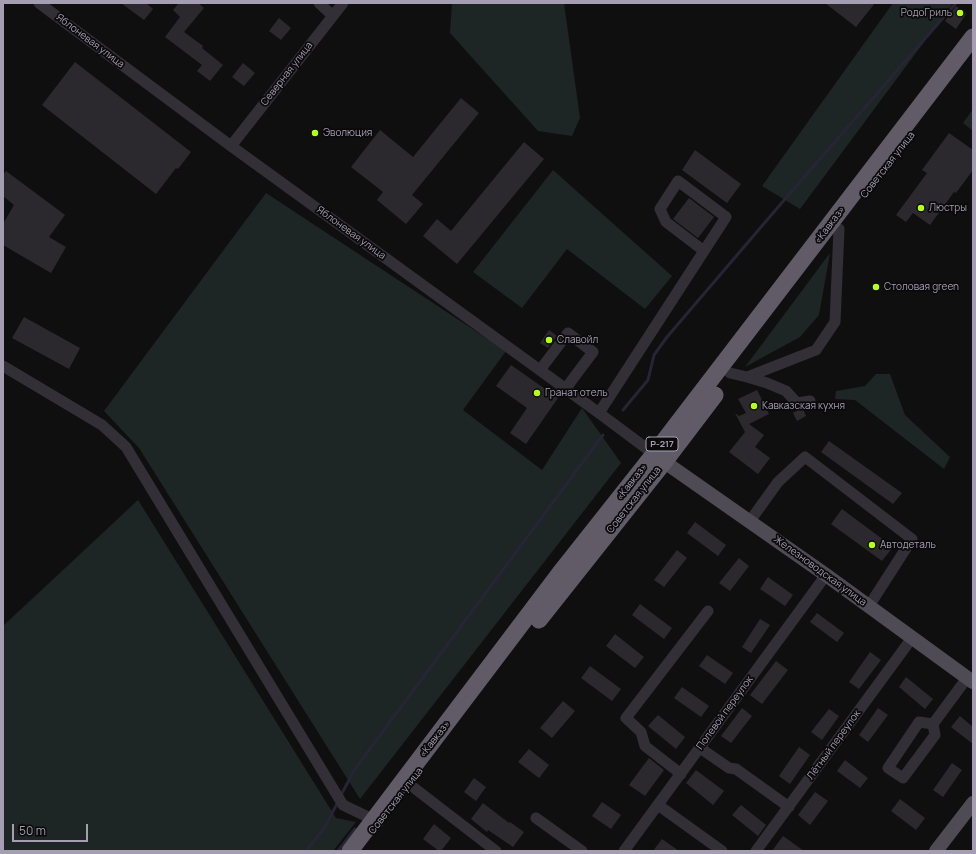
<!DOCTYPE html>
<html>
<head>
<meta charset="utf-8">
<style>
	body { margin:0 }
	#map { position:relative; width:976px; height:854px; overflow:hidden; background:#100f10; font-family:Manrope,sans-serif }
	canvas { display:block }
	.frame { position:absolute; inset:0; border:4px solid #a59eb3; pointer-events:none }
	.scale { position:absolute; left:12px; top:824px; width:76px; height:18px; box-sizing:border-box; border:2px solid #a59eb3; border-top:0; padding-left:5px; font-size:12px; line-height:14px; white-space:nowrap; color:#a59eb3; -webkit-text-stroke:3px #0b0a0b; paint-order:stroke }
</style>
</head>
<body>
<div id="map">
<canvas width="976" height="854"></canvas>
<div class="frame"></div>
<div class="scale">50 m</div>
</div>
<script>
const c = document.querySelector('canvas').getContext('2d');
c.lineJoin = 'round';
function fill(path, color) { c.fillStyle = color; c.fill(path, 'evenodd'); }
const shape = rows => new Path2D(rows.map(r => 'M' + r).join(''));
function strokePath(path, color, width, dash) { c.strokeStyle = color; c.lineWidth = width; c.lineCap = dash ? 'butt' : 'round'; c.setLineDash(dash || []); c.stroke(path); }
function write(font, color, halo, rows, align = 'center') {
  c.font = font + ' Manrope,sans-serif'; c.lineWidth = 3.5; c.setLineDash([]); c.textBaseline = 'middle'; c.strokeStyle = halo; c.fillStyle = color; for (const [text, x, y, turn = 0] of rows) {
    c.save(); c.translate(x, y); c.rotate((+turn || 0) * Math.PI / 180); c.textAlign = isNaN(turn) ? turn : align; if (halo) c.strokeText(text, 0, 0); c.fillText(text, 0, 0); c.restore();
  }
}
const green = shape([
	[452,3,564,3,580,118,572,136,538,131,450,33],
	[893,3,953,3,800,209,762,186],
	[973,109,973,131,963,123],
	[553,170,672,276,645,309,567,249,522,308,473,272],
	[266,193,506,351,463,410,542,470,582,408,621,463,360,799,139,448,104,411],
	[830,253,819,315,800,337,745,367],
	[876,374,890,374,905,415,950,457,944,469,855,400,835,399,836,391,865,386],
	[138,500,336,818,356,822,333,851,3,851,3,626]
]);
const stream = shape([
	[623,410,648,380,654,355,667,337,779,206,956,3],
	[341,795,355,769,603,435],
	[306,851,323,830,338,802],
	[338,851,355,829]
]);
const building = shape([
	[121,3,146,3,153,9,144,20],
	[179,3,198,3,204,8,184,32,203,46,202,48,223,65,210,81,197,71,202,65,165,37,180,17,173,10],
	[825,3,875,3,856,27],
	[956,6,966,14,956,29,945,21],
	[279,18,291,28,281,40,269,31],
	[75,62,191,152,178,169,176,168,156,194,42,105],
	[243,63,255,73,244,86,232,77],
	[461,98,479,113,412,195,423,204,406,224,377,200,383,192,351,167,380,130,413,157],
	[949,133,973,150,973,170,956,193,954,192,930,225,913,213,906,222,896,215,927,173,922,170],
	[524,142,544,159,457,264,423,236,437,219,451,231],
	[695,150,741,184,727,203,682,170],
	[6,171,65,215,49,237,66,247,51,273,3,245,3,224,14,205,3,196,3,175],
	[689,198,714,217,698,238,673,219],
	[24,317,80,348,69,369,12,338],
	[549,330,557,336,548,348,540,343],
	[511,365,558,398,526,444,510,433,527,408,496,386],
	[757,390,769,414,749,424,764,435,755,447,770,458,758,474,729,452,745,432,735,413,739,416,746,413,738,399],
	[803,409,806,416,797,421,793,413,798,410],
	[829,441,902,493,893,504,821,452],
	[842,509,893,547,882,561,831,524],
	[695,522,726,545,718,556,687,533],
	[677,550,687,558,664,587,654,580],
	[739,558,749,566,730,591,719,583],
	[768,577,793,595,785,606,760,589],
	[640,604,672,628,664,639,632,615],
	[817,613,844,633,837,642,810,622],
	[760,619,770,625,751,653,742,647],
	[615,634,644,657,635,668,606,646],
	[870,652,881,660,859,689,849,682],
	[707,655,733,673,725,684,699,666],
	[776,661,788,670,762,704,750,695],
	[590,666,621,689,612,701,581,678],
	[906,677,933,699,925,709,899,687],
	[682,687,709,706,701,717,674,698],
	[563,701,575,711,552,738,540,728],
	[742,708,752,716,731,743,721,736],
	[878,708,888,715,868,742,859,735],
	[829,709,839,716,822,740,811,732],
	[658,715,685,737,676,749,648,726],
	[960,716,973,727,973,744,951,727],
	[799,747,810,755,790,784,779,776],
	[529,749,549,765,539,778,518,762],
	[649,758,664,770,645,796,629,785],
	[845,760,868,778,860,788,837,771],
	[952,763,962,770,943,797,933,790],
	[696,770,724,791,713,805,686,783],
	[474,778,486,787,476,801,464,792],
	[815,792,828,801,810,825,798,815],
	[900,799,925,818,916,830,891,811],
	[602,802,621,815,611,829,592,816],
	[483,803,509,823,510,822,524,832,513,847,488,830,487,832,471,819],
	[741,805,766,825,758,836,732,815],
	[434,824,451,838,441,851,439,851,423,839],
	[783,836,804,851,772,851],
	[662,839,679,851,653,851]
]);
const minor = shape([
	[39,3,231,146,599,413,654,454],
	[319,3,332,15],
	[231,146,343,3],
	[3,366,102,425,126,447,343,805,368,817,378,823],
	[540,370,568,333,593,352,566,388],
	[730,373,747,377,816,350,835,322,839,229],
	[747,377,767,383,786,391,797,403,810,401],
	[599,413,726,217,678,181,660,209,666,222,704,251],
	[750,521,778,482,805,457,912,539,869,606],
	[933,724,919,722,888,768,903,778,935,735,933,724,967,678],
	[700,748,729,768,736,769,789,807],
	[681,774,645,746,641,732,626,718,708,611],
	[409,784,496,851],
	[658,805,722,851],
	[536,818,582,851],
	[624,851,826,575],
	[756,851,912,638]
]);
const major = shape([
	[656,456,826,575,973,682],
	[936,851,973,803]
]);
const highway = shape([
	[539,620,665,461,715,395],
	[350,851,402,782,563,569,654,454,973,37]
]);
const markers = [
	[960,13,4,"#b5ff18"],
	[315,133,4,"#b5ff18"],
	[921,208,4,"#b5ff18"],
	[876,287,4,"#b5ff18"],
	[549,340,4,"#b5ff18"],
	[537,393,4,"#b5ff18"],
	[754,406,4,"#b5ff18"],
	[872,545,4,"#b5ff18"]
];
const shields = [
	[662,444,32]
];
const shieldNames = [
	["Р-217",662,444]
];
const poiNames = [
	["РодоГриль",952,13,"right"],
	["Эволюция",323,133],
	["Люстры",929,208],
	["Столовая green",884,287],
	["Славойл",557,340],
	["Гранат отель",545,393],
	["Кавказская кухня",762,406],
	["Автодеталь",880,545]
];
const streetNames = [
	["Яблоневая улица",90,41,37],
	["Северная улица",287,74,-52],
	["Советская улица",888,165,-52],
	["«Кавказ»",830,225,-53],
	["Яблоневая улица",351,233,36],
	["«Кавказ»",632,482,-52],
	["Советская улица",634,500,-52],
	["Железноводская улица",820,571,36],
	["Полевой переулок",725,713,-54],
	["«Кавказ»",435,739,-52],
	["Лётный переулок",834,745,-54],
	["Советская улица",396,801,-52]
];
fill(green, '#1d2624');
strokePath(stream, '#262435', 3);
fill(building, '#2c292e');
strokePath(minor, '#332f36', 11);
strokePath(major, '#4f4b55', 14);
strokePath(highway, '#605b67', 17);
for (const [x, y, r, color] of markers) { const dot = new Path2D(); dot.arc(x, y, r, 0, 2 * Math.PI); c.fillStyle = color; c.fill(dot); strokePath(dot, '#0b0a0b', 1.5); }
for (const [x, y, w] of shields) { const box = new Path2D(); box.roundRect(x - w / 2, y - 7, w, 14, 3); c.fillStyle = '#0b0a0b'; c.fill(box); strokePath(box, '#a59eb3', 1); }
write('bold 9px', '#a59eb3', null, shieldNames);
write('10px', '#a59eb3', '#0b0a0b', poiNames, 'left');
write('10px', '#a59eb3', '#0b0a0b', streetNames);
</script>
</body>
</html>
